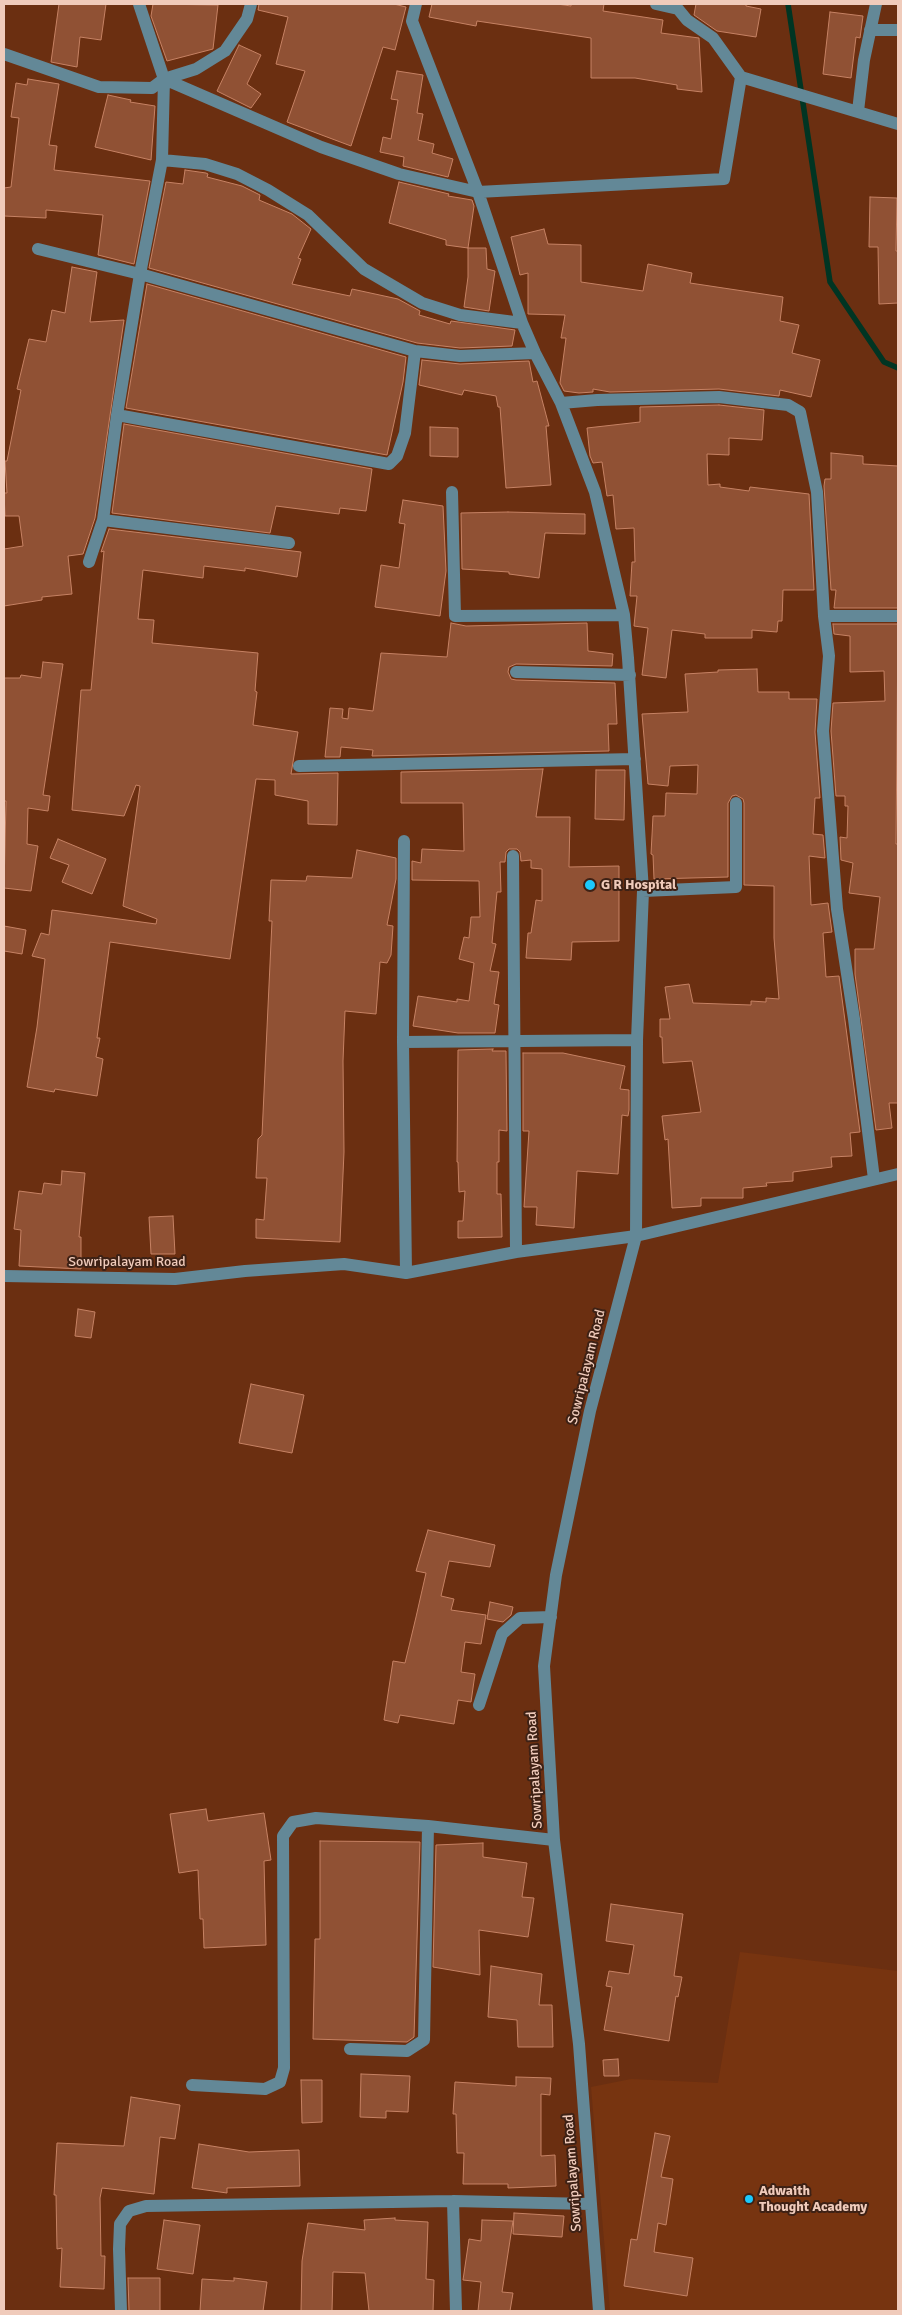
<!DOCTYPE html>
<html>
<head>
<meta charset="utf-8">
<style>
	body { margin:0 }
	#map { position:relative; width:902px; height:2315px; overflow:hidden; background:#6b2f11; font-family:Signika,sans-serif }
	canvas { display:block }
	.frame { position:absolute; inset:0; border:5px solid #f0cbbb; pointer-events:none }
</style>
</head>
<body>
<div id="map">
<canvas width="902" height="2315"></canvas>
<div class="frame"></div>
</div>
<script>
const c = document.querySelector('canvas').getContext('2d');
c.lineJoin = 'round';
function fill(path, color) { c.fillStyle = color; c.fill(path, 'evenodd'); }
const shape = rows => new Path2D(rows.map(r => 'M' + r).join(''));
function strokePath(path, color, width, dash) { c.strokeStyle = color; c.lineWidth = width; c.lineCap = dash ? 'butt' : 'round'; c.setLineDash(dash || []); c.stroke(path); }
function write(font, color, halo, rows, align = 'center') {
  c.font = font + ' Signika,sans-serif'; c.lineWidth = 4; c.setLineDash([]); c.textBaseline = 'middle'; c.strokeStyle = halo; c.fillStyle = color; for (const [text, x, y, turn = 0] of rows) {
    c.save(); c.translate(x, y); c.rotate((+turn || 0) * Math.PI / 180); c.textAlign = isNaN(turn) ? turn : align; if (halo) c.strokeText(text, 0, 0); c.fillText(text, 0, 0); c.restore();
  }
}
const built = shape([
	[740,1952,898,1971,898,2311,610,2311,591,2087,631,2079,718,2083]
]);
const stream = shape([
	[788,4,830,282,884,362,898,368]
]);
const building = shape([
	[59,4,106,4,101,40,80,37,77,67,51,62,59,4],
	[153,4,218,5,213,49,167,61,151,16,153,4],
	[259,4,394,4,406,7,395,50,383,47,351,146,287,122,305,71,276,64,288,17,258,10,259,4],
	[432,4,557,4,571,6,571,4,604,4,603,11,663,20,661,33,699,38,702,92,677,89,677,85,635,78,591,78,591,38,477,21,476,26,429,17,432,4],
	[696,4,746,4,746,6,761,9,756,37,717,31,694,15,696,4],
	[830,12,863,16,860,38,856,37,851,78,823,74,830,12],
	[239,45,261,55,247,84,261,94,251,108,217,91,239,45],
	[397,71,423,75,417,113,423,114,418,140,434,144,432,153,453,159,448,177,403,166,404,157,380,152,383,137,391,139,398,100,391,99,397,71],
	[28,79,59,84,49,145,57,146,54,170,150,181,134,264,98,255,103,215,46,210,46,218,4,216,4,188,11,187,19,118,11,117,16,83,27,85,28,79],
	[108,95,131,100,130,102,155,106,151,160,95,147,108,95],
	[185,170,206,173,208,174,207,177,242,186,260,195,259,200,292,214,311,229,298,258,301,259,292,284,350,296,352,289,398,299,420,311,419,315,450,324,451,321,515,330,512,346,460,348,417,343,149,268,166,182,183,184,185,170],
	[399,182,449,194,448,196,472,200,474,206,468,248,446,245,446,240,389,223,399,182],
	[870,197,897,198,896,251,898,251,898,303,879,304,878,247,869,247,870,197],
	[544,229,548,244,581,245,581,282,643,291,648,264,692,273,690,283,783,297,780,321,799,325,792,353,820,360,811,397,780,390,779,396,719,389,610,392,593,389,593,392,579,393,564,391,560,383,566,338,561,338,565,315,528,314,528,273,520,275,511,237,544,229],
	[468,248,486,248,487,269,495,271,489,311,464,307,468,277,468,248],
	[72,267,97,272,90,322,124,320,95,518,83,554,68,556,72,594,42,597,42,600,4,606,4,549,23,546,19,516,5,516,4,493,7,493,5,461,7,461,21,390,17,389,29,339,46,342,52,310,65,313,72,267],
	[147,284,406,357,403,382,387,455,126,408,147,284],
	[422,360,460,364,529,361,533,382,537,381,549,426,546,426,551,485,506,488,500,407,498,407,496,396,464,390,462,395,419,385,422,360],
	[719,405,764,410,762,440,729,438,729,455,707,454,708,485,720,484,720,487,749,491,750,487,809,494,814,590,783,590,782,621,778,621,777,632,752,630,752,638,705,638,705,634,672,630,666,678,642,675,648,628,634,626,637,596,630,596,632,562,635,562,634,528,616,529,613,495,607,496,602,462,593,463,590,456,587,428,640,422,640,407,719,405],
	[124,424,372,469,366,511,340,508,339,514,276,506,270,533,112,513,124,424],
	[430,427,458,428,458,457,430,456,430,427],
	[831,453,863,456,863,464,898,466,898,608,834,608,836,590,831,590,824,486,825,479,831,479,831,453],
	[403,500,443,506,446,571,440,616,375,607,381,565,399,568,405,524,399,523,403,500],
	[508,512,585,514,585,534,545,533,539,578,509,574,509,572,462,569,461,513,508,512],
	[109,529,301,552,297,577,245,568,245,571,204,566,203,578,143,570,138,619,154,620,152,643,258,653,255,691,257,692,253,725,298,732,291,774,338,773,337,825,308,824,308,801,275,795,275,780,256,779,230,959,110,942,97,1038,100,1038,96,1057,103,1059,97,1096,55,1089,54,1092,27,1087,37,1027,45,959,32,956,41,933,49,935,52,910,156,924,157,919,123,906,140,786,136,785,124,816,72,810,81,690,91,690,104,551,101,552,109,529],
	[451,623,466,626,587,623,588,651,613,654,612,666,516,664,509,667,508,672,511,679,516,680,615,683,617,724,608,724,609,751,372,756,373,750,341,747,340,757,325,757,330,708,343,709,342,718,348,719,349,708,373,711,381,653,447,657,451,623],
	[833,624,898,624,896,844,898,844,898,1103,889,1103,892,1128,876,1130,855,974,855,949,874,949,880,897,849,893,853,863,841,860,840,837,847,838,848,806,845,806,845,796,836,796,831,731,833,703,885,701,884,671,850,672,850,636,834,634,833,624],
	[43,662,63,664,43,795,50,796,48,811,28,808,27,844,38,846,31,891,4,888,6,801,4,801,4,678,20,678,21,675,41,678,43,662],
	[757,669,758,692,789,692,789,699,817,699,815,732,820,798,815,798,813,834,823,835,825,858,809,856,811,905,828,903,832,932,823,933,826,977,839,976,860,1132,850,1133,852,1156,831,1157,832,1167,793,1172,793,1181,766,1183,767,1186,743,1188,743,1198,701,1198,701,1206,672,1208,668,1139,665,1140,662,1116,701,1112,692,1061,663,1063,662,1037,660,1037,660,1019,670,1019,665,987,689,984,693,1003,751,1005,751,1001,766,1002,766,998,779,999,774,938,774,886,744,885,744,803,743,799,736,795,732,796,728,803,728,877,654,879,653,855,651,854,653,816,665,816,666,793,697,794,698,765,670,766,668,786,648,784,642,714,688,712,685,674,718,672,718,670,757,669],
	[543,769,536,817,570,817,569,867,619,866,619,941,572,942,571,960,526,958,528,933,531,933,536,900,542,901,542,869,531,868,531,860,521,861,520,852,517,849,509,849,506,852,505,862,500,862,501,892,497,892,492,943,496,944,490,971,499,972,494,1004,499,1005,495,1033,458,1033,413,1026,418,996,457,1002,457,999,469,1001,474,963,459,959,464,937,469,938,471,917,480,917,479,881,412,880,412,861,421,863,422,849,464,851,463,803,401,803,401,772,543,769],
	[596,770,625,770,624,820,595,819,596,770],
	[58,839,106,859,92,894,62,882,69,865,50,858,58,839],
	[357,850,396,858,396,879,387,925,393,926,391,955,387,963,380,962,376,1014,345,1011,343,1061,344,1152,340,1242,256,1238,256,1219,264,1220,267,1178,256,1178,258,1139,262,1135,272,921,269,921,271,880,306,881,307,876,352,878,357,850],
	[4,926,26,930,22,954,4,951,4,926],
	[493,1049,492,1051,506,1051,506,1053,507,1131,499,1130,499,1162,497,1162,497,1194,501,1194,502,1237,458,1238,458,1221,463,1221,465,1191,459,1192,458,1162,457,1162,458,1050,493,1049],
	[523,1053,563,1053,625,1066,620,1089,629,1090,629,1110,628,1116,622,1115,618,1174,577,1171,574,1228,536,1225,537,1207,524,1207,529,1131,523,1131,523,1053],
	[62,1171,85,1173,79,1237,81,1237,81,1269,19,1266,21,1230,14,1229,19,1191,42,1194,44,1183,61,1185,62,1171],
	[173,1216,175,1254,151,1254,149,1217,173,1216],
	[78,1309,95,1312,91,1338,75,1336,78,1309],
	[251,1384,304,1395,292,1453,239,1443,251,1384],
	[428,1530,495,1545,490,1567,449,1561,441,1596,454,1599,451,1610,486,1615,481,1644,465,1642,461,1672,475,1674,471,1702,458,1700,454,1724,400,1715,398,1723,384,1720,393,1661,405,1663,416,1617,426,1573,416,1571,428,1530],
	[490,1602,513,1607,511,1615,503,1622,487,1619,490,1602],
	[206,1809,208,1821,264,1813,271,1860,264,1861,266,1945,204,1948,203,1919,200,1919,198,1870,179,1873,170,1814,206,1809],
	[320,1841,420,1842,414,2037,407,2042,313,2039,315,1939,320,1939,320,1841],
	[483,1843,483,1857,527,1863,522,1897,534,1898,528,1937,479,1930,480,1975,433,1967,436,1845,483,1843],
	[611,1904,683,1914,674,1976,682,1977,678,1997,676,1996,669,2041,604,2030,612,1987,606,1986,609,1971,629,1974,634,1945,606,1941,611,1904],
	[491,1966,542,1974,539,2005,552,2005,553,2047,518,2047,517,2020,488,2017,491,1966],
	[618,2059,619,2076,604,2076,603,2060,618,2059],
	[361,2074,410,2076,408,2112,386,2111,386,2118,360,2117,361,2074],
	[516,2077,551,2078,550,2095,541,2094,541,2156,555,2155,556,2186,508,2188,508,2184,463,2184,464,2153,457,2153,456,2114,453,2114,455,2082,516,2086,516,2077],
	[301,2080,322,2080,322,2122,302,2123,301,2080],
	[131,2097,180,2105,175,2139,160,2137,154,2194,102,2188,100,2198,101,2256,105,2256,104,2289,60,2287,62,2248,57,2249,56,2195,54,2195,57,2143,124,2146,131,2097],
	[655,2133,670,2136,661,2177,673,2179,666,2225,658,2223,654,2252,693,2258,687,2296,624,2286,631,2239,637,2240,655,2133],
	[199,2144,249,2152,299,2150,300,2186,227,2188,227,2193,192,2188,199,2144],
	[514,2213,564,2216,562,2237,513,2234,514,2213],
	[395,2218,395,2220,428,2222,426,2279,434,2280,433,2311,369,2311,365,2273,333,2272,332,2311,301,2311,302,2261,308,2223,365,2230,364,2220,395,2218],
	[164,2220,200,2225,193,2274,157,2269,164,2220],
	[482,2220,513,2221,502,2292,513,2293,510,2311,478,2311,481,2282,463,2280,469,2239,481,2241,482,2220],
	[128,2278,160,2278,160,2311,129,2311,128,2278],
	[234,2278,267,2282,263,2311,200,2311,202,2279,234,2281,234,2278]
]);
const minor = shape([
	[416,4,412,21,478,192,522,323,535,353,561,403,595,492,624,615,628,658,643,891,637,1040,636,1236,590,1411,556,1575,544,1666,554,1840,579,2044,599,2311],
	[656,4,678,9,687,20,713,38,741,77,898,124],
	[870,30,898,30],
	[4,54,99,87,152,88,164,79,196,69,225,51,247,19,251,4],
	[164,79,321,147,399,174,478,192,724,179,741,77],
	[858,111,864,60,876,4],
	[162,160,205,164,237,174,268,190,308,215,364,269,422,303,460,315,522,323],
	[38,249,140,274,415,351,460,356,535,353],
	[561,403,597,400,719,397,788,405,800,412,817,492,824,616,829,656,823,731,837,909,854,1019,874,1179],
	[117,415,389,464,397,456,405,433,415,351],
	[452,492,455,616,624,615],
	[103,520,289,543],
	[89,562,103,520,117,415,140,274,162,160,164,79,139,4],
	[824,616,898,616],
	[516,672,630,675],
	[299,766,635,759],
	[513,856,516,1252],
	[643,891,736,887,736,803],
	[403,1042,404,841],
	[406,1273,403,1042,637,1040],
	[4,1276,175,1279,245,1271,344,1264,406,1273,516,1252,636,1236,898,1174],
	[479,1705,502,1634,520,1618,551,1617],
	[350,2049,407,2051,424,2040,428,1826],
	[192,2085,265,2089,280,2082,284,2068,283,1836,293,1822,316,1818,428,1826,554,1840],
	[453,2201,456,2311],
	[121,2311,119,2249,120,2224,129,2211,146,2206,453,2201,590,2204]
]);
const markers = [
	[590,885,6,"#1bc9fc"],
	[749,2199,5,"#1bc9fc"]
];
const poiNames = [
	["G R Hospital",601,885],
	["Adwaith",759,2191],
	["Thought Academy",759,2207]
];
const streetNames = [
	["Sowripalayam Road",127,1262],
	["Sowripalayam Road",587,1367,-76],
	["Sowripalayam Road",535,1770,-93],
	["Sowripalayam Road",573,2173,-94]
];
fill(built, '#773410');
strokePath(stream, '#003523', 5.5);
fill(building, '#905134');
strokePath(building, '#c68264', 1);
strokePath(minor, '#638897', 12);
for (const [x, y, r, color] of markers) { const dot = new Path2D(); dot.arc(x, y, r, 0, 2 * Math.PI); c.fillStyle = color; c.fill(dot); strokePath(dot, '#3d2115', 2); }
write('bold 14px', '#f0cbbb', '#3d2115', poiNames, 'left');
write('14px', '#f0cbbb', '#3d2115', streetNames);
</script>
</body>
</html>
